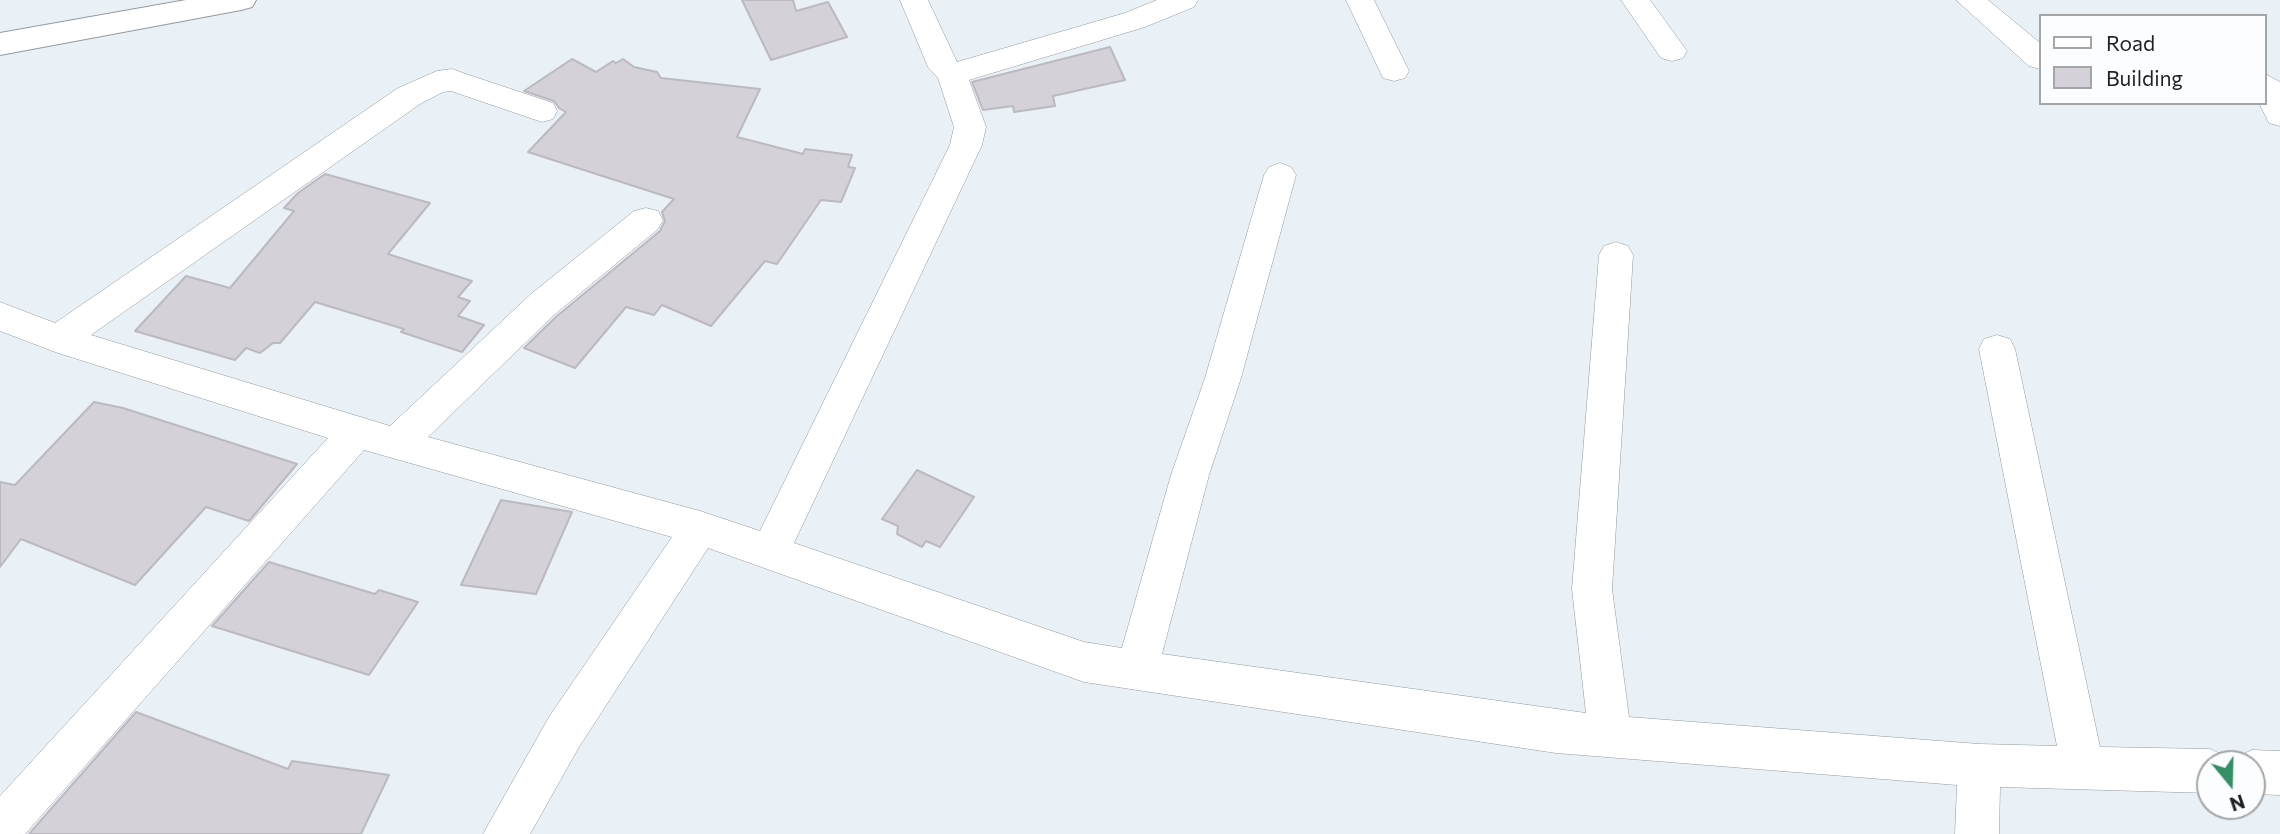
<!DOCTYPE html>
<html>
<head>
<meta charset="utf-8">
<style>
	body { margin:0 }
	#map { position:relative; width:2280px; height:834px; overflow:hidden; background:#e9f0f6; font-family:Commissioner,sans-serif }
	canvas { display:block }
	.legend { position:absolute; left:2039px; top:14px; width:228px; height:91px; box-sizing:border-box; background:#fbfdfe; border:2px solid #a3a5a6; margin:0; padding:9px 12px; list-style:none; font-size:21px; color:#1e2123 }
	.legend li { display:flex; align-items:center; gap:14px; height:35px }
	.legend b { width:35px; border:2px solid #a3a5a6 }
	.north { position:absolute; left:2196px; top:750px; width:70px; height:70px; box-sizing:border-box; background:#fbfdfe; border:2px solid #a3a5a6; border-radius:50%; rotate:161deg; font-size:19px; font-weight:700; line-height:28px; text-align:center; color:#1e2123 }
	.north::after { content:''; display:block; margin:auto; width:24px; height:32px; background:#358f65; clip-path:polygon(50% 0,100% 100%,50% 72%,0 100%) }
</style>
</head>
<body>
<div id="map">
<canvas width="2280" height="834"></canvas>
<ul class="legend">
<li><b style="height:9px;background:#fff"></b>Road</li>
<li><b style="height:19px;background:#d4d1d9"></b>Building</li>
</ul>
<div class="north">N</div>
</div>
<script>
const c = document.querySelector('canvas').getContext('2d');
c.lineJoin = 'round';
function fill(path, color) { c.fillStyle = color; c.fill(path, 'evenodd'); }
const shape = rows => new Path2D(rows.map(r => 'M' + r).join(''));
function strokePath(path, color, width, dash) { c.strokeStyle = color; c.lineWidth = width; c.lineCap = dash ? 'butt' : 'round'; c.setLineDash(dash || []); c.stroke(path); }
const building = shape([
	[742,0,793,0,796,11,828,2,847,37,771,60,742,0],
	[1110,47,1125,80,1053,96,1055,106,1014,112,1013,106,983,110,972,82,1110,47],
	[572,59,596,72,613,61,616,63,623,59,634,67,657,72,661,78,760,89,737,137,803,154,805,149,852,155,848,167,855,168,841,202,821,200,777,264,765,261,711,326,662,305,654,315,626,307,575,368,524,348,557,316,660,231,665,221,662,212,674,199,528,152,566,112,559,108,554,101,524,91,572,59],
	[325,174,430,203,388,254,472,281,458,297,470,301,458,316,484,325,462,352,401,332,404,329,315,302,280,343,273,343,260,353,246,348,235,360,135,331,186,276,230,288,294,211,284,208,298,193,325,174],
	[94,402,123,408,297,464,249,521,206,507,135,585,21,539,0,567,0,482,15,485,94,402],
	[917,470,974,497,940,547,926,541,922,547,897,534,898,526,882,519,917,470],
	[501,500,572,512,536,594,461,585,501,500],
	[269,562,375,594,379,590,418,602,369,675,212,626,269,562],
	[136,712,288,769,292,761,389,775,361,834,29,834,136,712]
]);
const minor = shape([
	[900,0,928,0,957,62,1125,13,1157,0,1198,0,1194,7,1145,27,969,80,986,127,982,145,794,543,1084,642,1122,648,1171,475,1205,378,1264,175,1269,167,1280,163,1291,167,1296,175,1241,378,1209,475,1162,654,1586,713,1572,589,1599,255,1604,246,1616,242,1628,246,1633,255,1612,589,1629,717,1979,744,2057,746,1979,349,1984,339,1997,335,2010,339,2015,349,2100,747,2210,749,2225,756,2229,764,2210,764,2210,793,2000,787,1999,834,1955,834,1957,785,1556,753,1084,682,708,548,579,747,530,834,483,834,549,717,672,537,364,450,25,834,0,834,0,796,328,438,58,353,0,331,0,302,55,323,398,88,437,71,452,69,463,73,553,103,557,111,553,119,542,122,451,91,443,92,420,104,91,335,390,426,531,294,634,211,646,208,658,211,663,220,658,229,555,314,428,437,700,511,760,531,950,145,954,127,938,78,928,67,900,0],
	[1346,0,1374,0,1409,71,1405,78,1394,81,1383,78,1346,0],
	[1621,0,1650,0,1687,51,1683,58,1672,61,1661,58,1621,0],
	[1956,0,1988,0,2040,43,2040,69,2029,66,1956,0],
	[2267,75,2280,82,2280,126,2269,123,2259,103,2264,103,2264,76,2267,75],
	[2252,750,2280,751,2280,795,2252,794,2252,764,2234,764,2237,757,2252,750]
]);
const tertiary = shape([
	[186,0,256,0,252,7,241,10,0,55,0,33,186,0]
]);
fill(building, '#d4d1d9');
strokePath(building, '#bcb9c1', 2);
strokePath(minor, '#939a9f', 1);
strokePath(tertiary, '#939a9f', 2);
fill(minor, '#fff');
fill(tertiary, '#fff');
</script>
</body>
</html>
